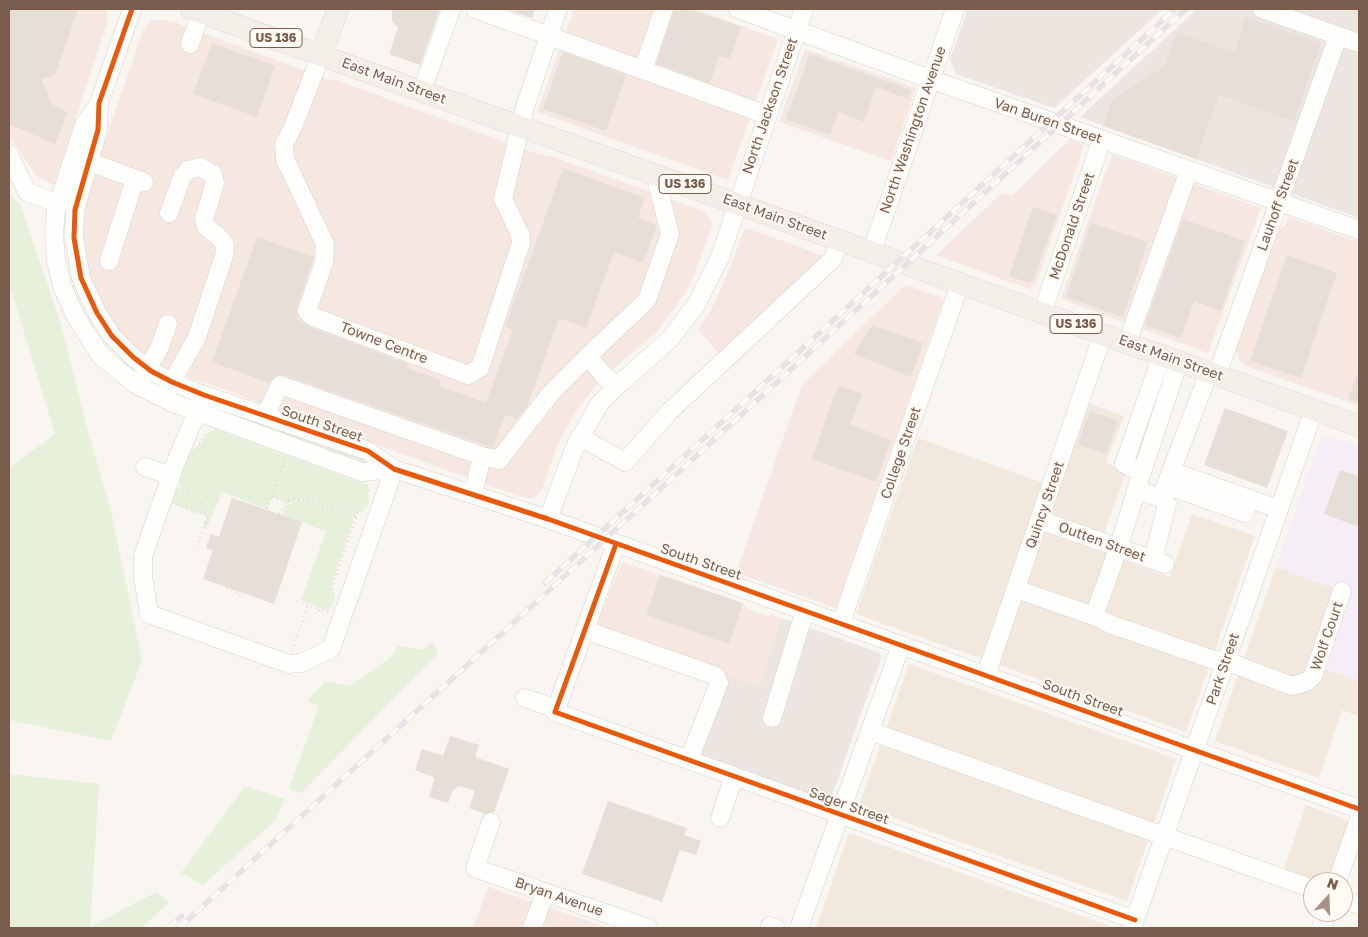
<!DOCTYPE html>
<html>
<head>
<meta charset="utf-8">
<style>
	body { margin:0 }
	#map { position:relative; width:1368px; height:937px; overflow:hidden; background:#f9f5f0; font-family:"Golos Text",sans-serif }
	canvas { display:block }
	.frame { position:absolute; inset:0; border:10px solid #7a5c4d; pointer-events:none }
	.north { position:absolute; left:1303px; top:872px; width:50px; height:50px; box-sizing:border-box; background:#fffaf3; border:1px solid #cabbb1; border-radius:50%; rotate:20deg; font-size:14px; font-weight:700; line-height:20px; text-align:center; color:#7a5c4d }
	.north::after { content:''; display:block; margin:auto; width:18px; height:22px; background:#a69286; clip-path:polygon(50% 0,100% 100%,50% 72%,0 100%) }
</style>
</head>
<body>
<div id="map">
<canvas width="1368" height="937"></canvas>
<div class="frame"></div>
<div class="north">N</div>
</div>
<script>
const c = document.querySelector('canvas').getContext('2d');
c.lineJoin = 'round';
function fill(path, color) { c.fillStyle = color; c.fill(path, 'evenodd'); }
const shape = rows => new Path2D(rows.map(r => 'M' + r).join(''));
function strokePath(path, color, width, dash) { c.strokeStyle = color; c.lineWidth = width; c.lineCap = dash ? 'butt' : 'round'; c.setLineDash(dash || []); c.stroke(path); }
function write(font, color, halo, rows, align = 'center') {
  c.font = font + ' "Golos Text",sans-serif'; c.lineWidth = 4; c.setLineDash([]); c.textBaseline = 'middle'; c.strokeStyle = halo; c.fillStyle = color; for (const [text, x, y, turn = 0] of rows) {
    c.save(); c.translate(x, y); c.rotate((+turn || 0) * Math.PI / 180); c.textAlign = isNaN(turn) ? turn : align; if (halo) c.strokeText(text, 0, 0); c.fillText(text, 0, 0); c.restore();
  }
}
const residential = shape([
	[1087,403,1124,416,1106,463,1126,471,1104,534,1049,513],
	[918,438,1046,484,985,660,856,614],
	[1192,514,1255,536,1186,732,997,664,1042,531,1170,577],
	[1276,567,1342,591,1317,666,1359,681,1359,716,1342,710,1319,778,1215,741],
	[909,664,1176,759,1127,901,859,806],
	[1306,805,1358,824,1337,882,1313,882,1281,878],
	[849,833,1115,928,816,928]
]);
const commercial = shape([
	[9,9,106,9,107,10,108,20,54,185,36,176,9,135],
	[574,9,694,9,778,39,728,180,537,112],
	[161,20,173,22,330,80,333,79,538,154,551,156,703,211,710,218,712,226,693,278,683,296,656,333,614,368,595,387,577,410,564,432,554,454,541,492,531,499,513,494,183,375,165,368,142,353,123,335,104,308,90,275,83,243,83,214,88,189,143,31,151,21],
	[805,49,916,88,891,161,779,122],
	[1070,139,1084,145,1036,284,1029,289,936,255,1002,193,1012,196],
	[1112,154,1261,208,1208,353,1061,299],
	[1288,217,1359,242,1359,406,1246,366,1239,360,1235,350,1279,229,1284,227],
	[745,228,749,229,833,259,724,360,698,329,711,310,724,282],
	[905,285,944,298,836,608,736,573,802,385],
	[622,562,743,603,749,610,767,616,772,615,781,618,759,687,593,633],
	[488,887,609,928,473,928]
]);
const industrial = shape([
	[968,9,1163,9,1054,108,956,74,950,59],
	[1197,9,1359,9,1359,218,1080,117],
	[781,618,880,653,881,658,831,798,822,799,693,753,722,674,759,687]
]);
const education = shape([
	[1329,436,1359,447,1359,681,1317,666,1342,591,1276,567,1320,439]
]);
const green = shape([
	[9,192,21,206,61,325,89,435,111,511,142,660,111,741,9,720,9,468,55,434,12,292,9,290],
	[224,413,276,431,306,435,367,459,367,463,365,465],
	[215,429,368,485,369,502,367,507,357,514,356,518,308,500,298,499,288,503,272,497,275,488,267,509,222,492,206,529,203,528,207,516,172,503,176,490,181,487,179,481,189,453,202,442,207,434],
	[296,501,308,501,354,518,331,587,335,598,329,611,301,600,326,531,282,515,284,508],
	[433,642,438,653,301,793,289,789,319,706,307,701,325,681,350,686,391,657,398,646,422,650],
	[9,774,99,784,90,927,156,892,169,902,142,928,9,928],
	[245,786,285,799,275,821,203,885,181,873]
]);
const building = shape([
	[9,9,78,9,55,75,41,79,53,106,68,112,55,144,9,124],
	[392,9,440,9,420,65,389,54,398,28,392,21],
	[505,9,535,9,532,18],
	[674,9,689,9,741,27,730,59,719,56,710,83,656,64],
	[1246,17,1321,43,1294,121,1219,95,1196,159,1103,126,1112,100,1165,66,1177,32,1234,53],
	[212,43,275,66,257,117,193,94],
	[563,52,626,75,606,131,543,109],
	[810,54,911,90,908,99,876,87,864,122,838,112,830,135,786,119],
	[563,168,645,198,638,218,657,225,643,263,614,252,586,328,559,318,527,407,517,419,505,415,493,448,284,375,274,376,269,383,212,362,257,237,314,257,297,308,297,320,307,326,408,364,407,368,441,380,439,386,486,403,513,330,505,327],
	[1033,207,1057,215,1033,280,1030,283,1009,276],
	[1183,219,1245,241,1221,311,1194,301,1181,338,1145,325],
	[1091,223,1148,242,1123,317,1066,297],
	[1287,255,1337,273,1301,378,1250,361],
	[872,325,923,343,911,377,854,354],
	[1358,372,1359,372,1359,403,1348,399],
	[838,385,862,394,850,425,891,440,876,482,812,459],
	[1225,408,1288,431,1267,488,1204,465],
	[1090,411,1118,421,1106,454,1078,444],
	[1340,470,1359,476,1359,527,1324,514],
	[232,498,302,522,274,604,203,579,213,550,206,548,211,534,219,537],
	[660,575,743,603,729,644,646,615],
	[450,736,479,745,475,757,509,769,494,812,485,814,469,808,475,791,460,786,453,790,448,803,429,797,435,778,415,770,422,749,443,756],
	[608,801,687,828,684,835,701,841,696,855,680,850,662,902,582,874]
]);
const path = shape([
	[199,444,207,434,211,432],
	[368,485,368,492,369,495],
	[183,488,218,501],
	[272,497,288,503],
	[177,505,208,516,197,546,202,548],
	[267,509,286,458],
	[279,514,289,502,303,499,356,517],
	[227,588,240,594,239,597],
	[334,594,332,587,356,518,357,514,364,509],
	[297,601,319,609],
	[319,611,319,609,328,612],
	[292,650,308,605]
]);
const minor = shape([
	[132,9,99,103,98,130,75,210,74,238,81,278,97,313,112,336,133,357,151,371,172,382,204,395,368,451,394,469,548,519,1359,809],
	[475,9,767,115],
	[738,9,930,79,1359,230],
	[1262,9,1359,43],
	[190,44,201,12],
	[321,55,293,127,284,144,285,159,325,244,324,262,307,311,311,316,468,375,480,368,521,243,520,234,503,199,525,107,558,9],
	[643,70,664,9],
	[422,91,451,9],
	[99,104,84,125,56,211,54,235,56,260,62,286,76,317,100,355,135,384,171,402,362,472,394,469],
	[9,154,27,192,58,204],
	[79,158,144,182],
	[872,251,955,9],
	[109,261,135,179],
	[1042,313,1102,139],
	[1127,343,1189,170],
	[1162,355,1124,464,1142,472,1179,361],
	[588,356,647,300,670,234,655,174],
	[1217,375,1338,36],
	[142,377,159,349,168,324],
	[167,391,197,337,224,256,225,245,218,236,206,227,204,219,215,183,213,174,200,167,188,170,182,177,169,213],
	[204,395,176,462,143,556,143,576,149,614,289,664,301,663,331,649,394,469],
	[265,416,280,385,482,456,499,460,551,393,588,356,605,377,617,386],
	[580,437,625,462,670,411,833,259,840,240],
	[145,467,171,476],
	[1171,471,1250,499],
	[1166,485,1245,513,1250,499,1279,509],
	[1136,490,1161,498,1209,372],
	[473,495,482,456],
	[548,519,575,447,600,403,617,386,670,339,696,305,720,257,804,9],
	[1040,520,1165,564],
	[616,544,555,712,1135,920],
	[1153,560,1167,504,1161,498],
	[1016,589,1094,616,1118,549,1142,472],
	[1094,616,1110,624,1214,660,1226,661,1292,686,1306,682,1313,676,1342,591],
	[841,623,960,284],
	[585,630,716,676,719,683,689,760],
	[986,675,1103,334],
	[525,698,557,709],
	[772,718,805,610],
	[870,731,1313,889],
	[720,818,734,776],
	[491,822,475,868,648,928],
	[1337,882,1359,819],
	[1343,900,1359,905],
	[770,926,776,928],
	[532,928,545,893],
	[799,928,901,645],
	[1132,928,1314,410],
	[1321,928,1327,912]
]);
const major = shape([
	[191,9,1359,426],
	[321,55,338,9]
]);
const rail = shape([
	[545,583,1175,9],
	[168,928,182,916],
	[179,928,1186,9]
]);
const cycleway = shape([
	[132,9,99,103,98,130,75,210,74,238,81,278,97,313,112,336,133,357,151,371,172,382,204,395,368,451,394,469,548,519,1359,809],
	[616,544,555,712,1135,920]
]);
const shields = [
	[276,38,52],
	[685,184,52],
	[1076,324,52]
];
const shieldNames = [
	["US 136",276,38],
	["US 136",685,184],
	["US 136",1076,324]
];
const streetNames = [
	["East Main Street",394,81,20],
	["North Jackson Street",770,106,-71],
	["Van Buren Street",1048,121,19],
	["North Washington Avenue",913,130,-71],
	["Lauhoff Street",1278,205,-70],
	["East Main Street",775,217,20],
	["McDonald Street",1072,226,-71],
	["Towne Centre",384,343,21],
	["East Main Street",1171,358,20],
	["South Street",322,424,19],
	["College Street",901,453,-71],
	["Quincy Street",1045,505,-71],
	["Outten Street",1102,542,20],
	["South Street",701,562,19],
	["Wolf Court",1327,636,-71],
	["Park Street",1223,669,-71],
	["South Street",1083,698,20],
	["Sager Street",849,806,20],
	["Bryan Avenue",559,897,19]
];
fill(residential, '#f2e8de');
fill(commercial, '#f6e8e1');
fill(industrial, '#ede5e0');
fill(education, '#f6eef6');
fill(green, '#e7f0db');
fill(building, '#e6ded7');
strokePath(minor, '#d7d1cb', 19);
strokePath(major, '#dad1cc', 22);
strokePath(path, '#dcd5d0', 2, [1, 4]);
strokePath(minor, '#fefefd', 18);
strokePath(major, '#f3eee8', 21);
strokePath(rail, '#e6e3e7', 5.5);
strokePath(rail, '#fffaf3', 4, [11]);
strokePath(cycleway, '#e8590c', 5);
for (const [x, y, w] of shields) { const box = new Path2D(); box.roundRect(x - w / 2, y - 9.5, w, 19, 4); c.fillStyle = '#fffaf3'; c.fill(box); strokePath(box, '#7a5c4d', 1); }
write('bold 12px', '#7a5c4d', null, shieldNames);
write('14px', '#7a5c4d', '#fffaf3', streetNames);
</script>
</body>
</html>
